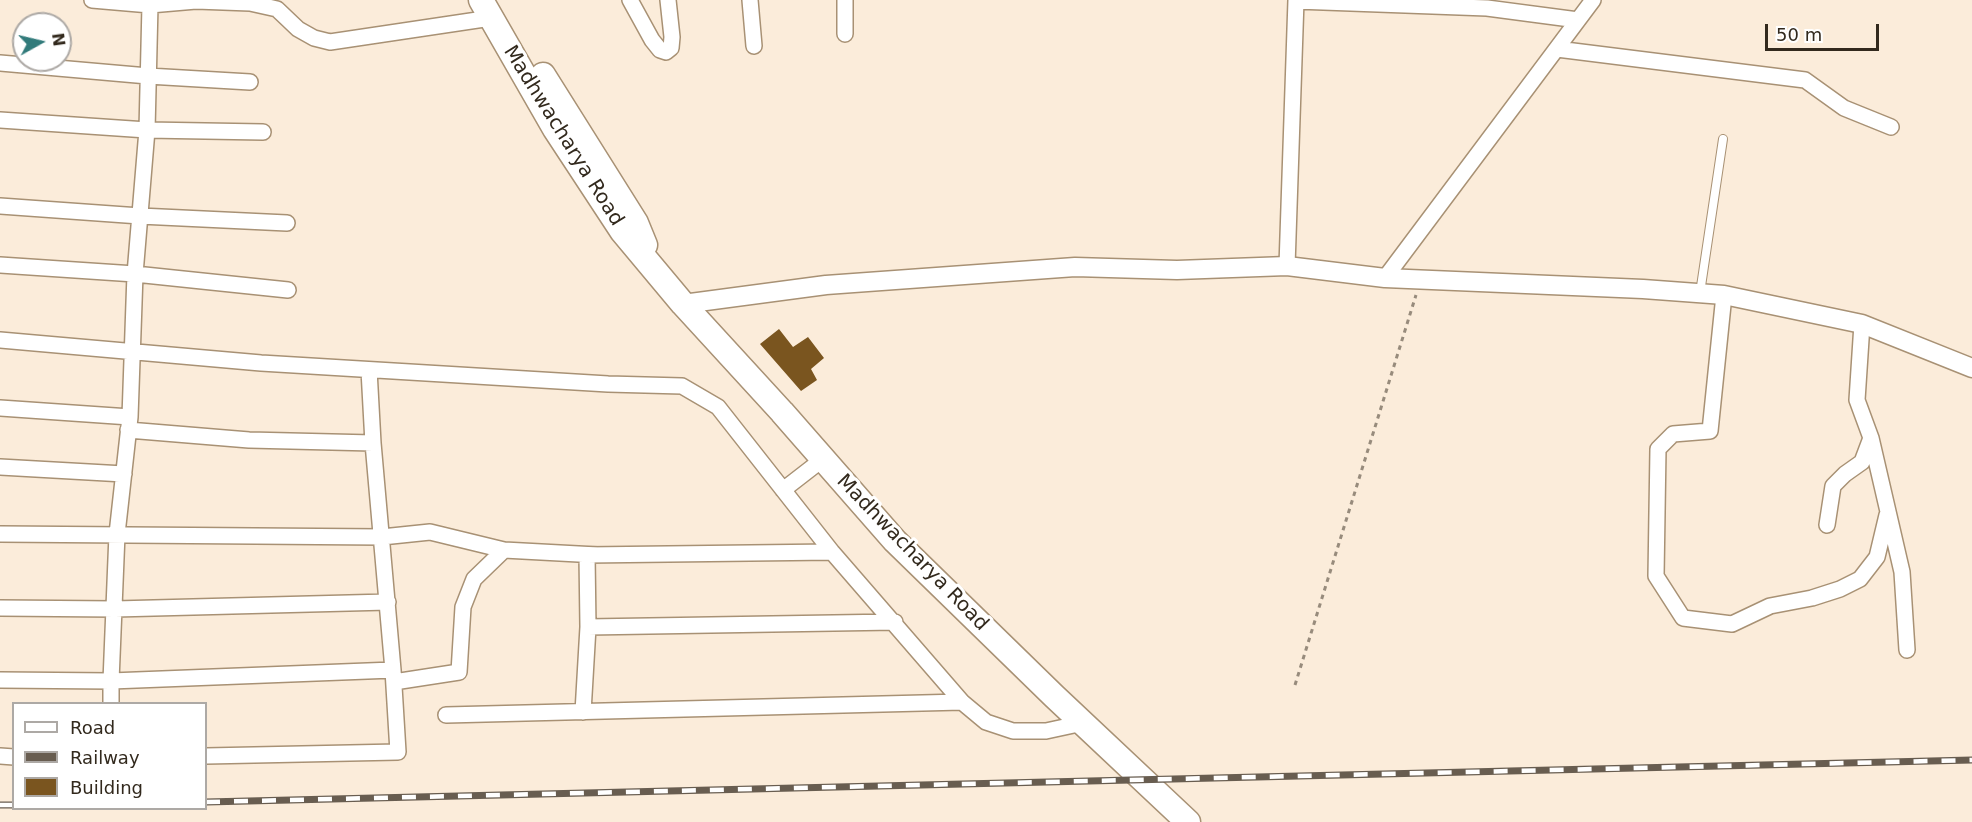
<!DOCTYPE html>
<html>
<head>
<meta charset="utf-8">
<style>
	body { margin:0 }
	#map { position:relative; width:1972px; height:822px; overflow:hidden; background:#fbecda; font-family:"DejaVu Sans",sans-serif }
	canvas { display:block }
	.legend { position:absolute; left:12px; top:702px; width:195px; height:108px; box-sizing:border-box; background:#fff; border:2px solid #ada9a5; margin:0; padding:8px 10px; list-style:none; font-size:18px; color:#32291d }
	.legend li { display:flex; align-items:center; gap:12px; height:30px }
	.legend b { width:30px; border:2px solid #ada9a5 }
	.north { position:absolute; left:12px; top:12px; width:60px; height:60px; box-sizing:border-box; background:#fff; border:2px solid #ada9a5; border-radius:50%; rotate:82deg; font-size:16px; font-weight:700; line-height:24px; text-align:center; color:#32291d }
	.north::after { content:''; display:block; margin:auto; width:21px; height:27px; background:#327b7b; clip-path:polygon(50% 0,100% 100%,50% 72%,0 100%) }
	.scale { position:absolute; left:1765px; top:24px; width:114px; height:27px; box-sizing:border-box; border:3px solid #32291d; border-top:0; padding-left:8px; font-size:18px; line-height:21px; white-space:nowrap; color:#32291d; -webkit-text-stroke:4px #fff; paint-order:stroke }
</style>
</head>
<body>
<div id="map">
<canvas width="1972" height="822"></canvas>
<ul class="legend">
<li><b style="height:8px;background:#fff"></b>Road</li>
<li><b style="height:8px;background:#685d50"></b>Railway</li>
<li><b style="height:16px;background:#7a551f"></b>Building</li>
</ul>
<div class="north">N</div>
<div class="scale">50 m</div>
</div>
<script>
const c = document.querySelector('canvas').getContext('2d');
c.lineJoin = 'round';
function fill(path, color) { c.fillStyle = color; c.fill(path, 'evenodd'); }
const shape = rows => new Path2D(rows.map(r => 'M' + r).join(''));
function strokePath(path, color, width, dash) { c.strokeStyle = color; c.lineWidth = width; c.lineCap = dash ? 'butt' : 'round'; c.setLineDash(dash || []); c.stroke(path); }
function write(font, color, halo, rows, align = 'center') {
  c.font = font + ' "DejaVu Sans",sans-serif'; c.lineWidth = 6; c.setLineDash([]); c.textBaseline = 'middle'; c.strokeStyle = halo; c.fillStyle = color; for (const [text, x, y, turn = 0] of rows) {
    c.save(); c.translate(x, y); c.rotate((+turn || 0) * Math.PI / 180); c.textAlign = isNaN(turn) ? turn : align; if (halo) c.strokeText(text, 0, 0); c.fillText(text, 0, 0); c.restore();
  }
}
const building = shape([
	[779,329,793,347,808,337,824,358,811,369,817,380,801,391,760,344]
]);
const path = shape([
	[1295,685,1416,295]
]);
const service = shape([
	[1700,293,1723,139]
]);
const minor = shape([
	[92,0,150,5,196,1,250,3,277,9,298,29,314,38,330,42,491,18],
	[630,0,652,40,660,50,666,52,671,48,672,37,668,0],
	[750,0,754,46],
	[1296,1,1487,8,1578,20],
	[845,34,845,0],
	[1557,49,1805,80,1844,108,1891,127],
	[0,63,148,76,250,82],
	[0,120,147,130,263,132],
	[0,206,140,216,287,223],
	[0,265,135,274,288,290],
	[1287,266,1296,0],
	[1385,278,1593,0],
	[1724,295,1710,431,1673,434,1658,449,1656,576,1683,618,1732,624,1770,606,1812,598,1840,589,1860,579,1877,557,1887,515],
	[1862,324,1857,400,1871,438,1902,572,1907,650],
	[0,340,261,363,608,384,682,386,718,407,832,552,962,702,986,722,1013,731,1046,731,1083,723],
	[0,408,130,417],
	[128,430,249,440,373,443],
	[0,467,124,474],
	[783,490,823,459],
	[1827,525,1833,486,1845,474,1862,462,1871,438],
	[0,534,382,537,430,532,504,550,597,555],
	[0,608,115,609,388,602],
	[588,627,895,622],
	[0,680,111,681,393,670],
	[394,682,459,672,463,607,474,579,504,550],
	[111,704,111,681,117,534,130,417,135,274,147,130,150,5],
	[583,712,588,627,587,555,832,552],
	[446,715,962,702],
	[0,756,14,757],
	[206,756,398,752,393,670,373,443,369,370]
]);
const tertiary = shape([
	[683,304,826,285,1075,267,1177,270,1287,266,1385,278,1643,289,1724,295,1862,324,1972,368]
]);
const primary = shape([
	[481,0,555,129,622,231,683,304,782,412,895,541,1054,696,1188,822],
	[543,75,636,223,645,245]
]);
const rail = shape([
	[206,802,1972,760],
	[0,805,14,805]
]);
const streetNames = [
	["Madhwacharya Road",563,136,58],
	["Madhwacharya Road",912,553,46]
];
fill(building, '#7a551f');
strokePath(service, '#a89174', 10);
strokePath(minor, '#a89174', 18);
strokePath(tertiary, '#a89174', 21);
strokePath(primary, '#a89174', 27);
strokePath(path, '#978b7c', 3, [4.5, 4.5]);
strokePath(service, '#fff', 8);
strokePath(minor, '#fff', 15);
strokePath(tertiary, '#fff', 18);
strokePath(primary, '#fff', 24);
strokePath(rail, '#685d50', 7);
strokePath(rail, '#fff', 4.5, [14]);
write('20px', '#32291d', '#fff', streetNames);
</script>
</body>
</html>
